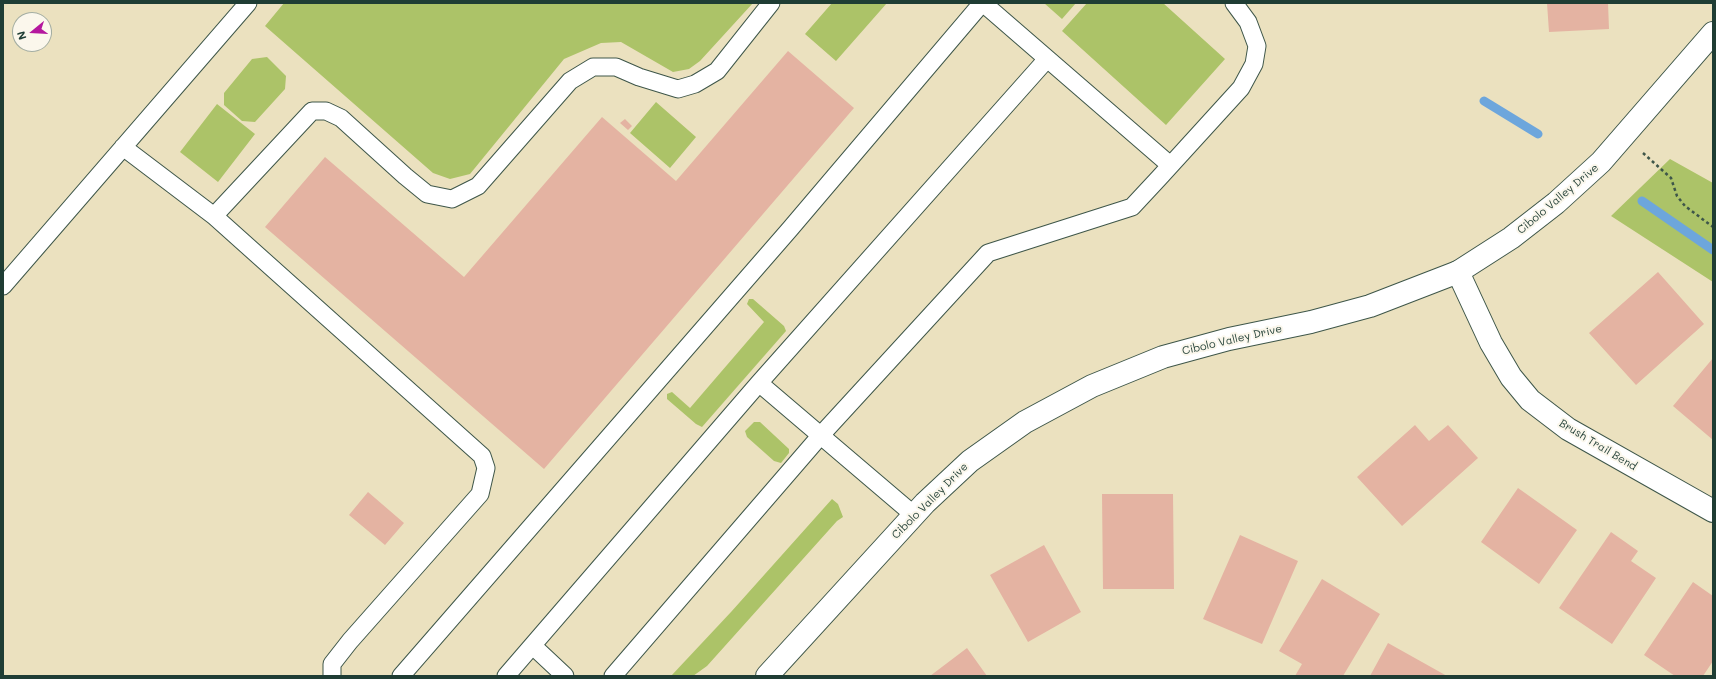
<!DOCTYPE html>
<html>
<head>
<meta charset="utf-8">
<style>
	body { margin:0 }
	#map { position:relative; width:1716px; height:679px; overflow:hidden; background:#ebe1bf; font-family:Mali,sans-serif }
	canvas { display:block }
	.frame { position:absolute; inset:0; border:4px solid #1f3d34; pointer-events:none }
	.north { position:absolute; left:12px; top:12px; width:40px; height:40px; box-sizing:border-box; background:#fbf7ec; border:1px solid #a3ada2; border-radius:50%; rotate:252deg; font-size:11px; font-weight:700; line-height:16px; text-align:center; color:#1f3d34 }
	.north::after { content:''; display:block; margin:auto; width:14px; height:18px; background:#b5179e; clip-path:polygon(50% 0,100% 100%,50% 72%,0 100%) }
</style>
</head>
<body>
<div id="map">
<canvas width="1716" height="679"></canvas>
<div class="frame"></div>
<div class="north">N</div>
</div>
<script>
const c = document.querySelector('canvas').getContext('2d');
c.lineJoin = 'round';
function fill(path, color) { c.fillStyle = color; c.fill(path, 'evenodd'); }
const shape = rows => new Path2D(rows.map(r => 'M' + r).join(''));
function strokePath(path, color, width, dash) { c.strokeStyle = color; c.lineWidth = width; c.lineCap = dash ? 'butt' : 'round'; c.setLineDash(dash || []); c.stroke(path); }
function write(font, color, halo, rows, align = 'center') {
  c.font = font + ' Mali,sans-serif'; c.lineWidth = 4; c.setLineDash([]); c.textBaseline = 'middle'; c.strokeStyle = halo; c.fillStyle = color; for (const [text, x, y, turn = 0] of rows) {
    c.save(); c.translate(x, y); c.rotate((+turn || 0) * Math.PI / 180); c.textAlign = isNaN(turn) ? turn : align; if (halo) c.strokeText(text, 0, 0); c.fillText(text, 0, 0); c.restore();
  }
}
const green = shape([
	[284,3,753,3,700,61,689,69,673,72,621,42,601,43,564,59,470,174,450,179,433,173,265,26],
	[832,3,887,3,836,61,805,34],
	[1044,3,1076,3,1062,19],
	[1087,3,1163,3,1225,59,1166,125,1062,31],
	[267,57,286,76,285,89,255,122,242,121,224,105,224,93,252,59],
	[656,102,696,137,670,168,630,133],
	[217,104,255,134,218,182,180,152],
	[1670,159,1713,183,1713,282,1611,216],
	[749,299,753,299,784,326,786,331,702,427,696,424,667,399,667,394,672,392,690,408,764,322,747,304],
	[754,422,760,422,789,449,789,453,781,463,774,461,747,437,745,431],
	[832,499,838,504,843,517,837,521,707,666,693,676,671,676,731,612]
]);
const stream = shape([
	[1484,101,1538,134],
	[1642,201,1713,250]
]);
const building = shape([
	[1547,3,1608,3,1609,29,1549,32],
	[788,51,854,108,544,469,265,227,325,157,464,277,602,117,676,181],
	[625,119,632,126,628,130,620,123],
	[1658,272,1704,324,1636,385,1589,333],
	[1713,358,1713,440,1673,406],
	[1415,425,1429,441,1448,425,1478,458,1402,526,1357,477],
	[1518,488,1577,530,1539,584,1481,542],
	[368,492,404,523,385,545,349,515],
	[1102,494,1173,494,1174,589,1103,589],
	[1611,532,1638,551,1631,561,1656,578,1612,644,1559,608],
	[1240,535,1298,561,1262,644,1203,619],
	[1044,545,1081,612,1028,642,990,575],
	[1322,579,1380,614,1343,676,1295,676,1302,664,1279,651],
	[1693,582,1713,596,1713,661,1703,676,1675,676,1644,655],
	[1388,643,1447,676,1370,676],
	[967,648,987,676,930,676]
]);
const path = shape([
	[1643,153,1671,178,1677,196,1685,206,1713,227]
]);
const lane = shape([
	[983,3,1170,165],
	[123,147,214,216,482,456,486,468,480,494,350,641,332,664,332,676],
	[214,216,312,111,326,111,341,118,405,176,427,194,452,199,478,186,570,81,593,67,616,67,639,77,678,89,695,84,717,71,771,3],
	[3,286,248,3],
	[759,383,914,515],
	[533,646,565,676],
	[401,676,790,229,982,3],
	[506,676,759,383,1047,59],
	[613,676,821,435,988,253,1132,207,1159,178,1241,88,1254,64,1257,46,1248,22,1234,3]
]);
const street = shape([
	[1458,272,1491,343,1511,377,1530,400,1568,429,1713,511]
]);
const secondary = shape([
	[767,676,925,503,970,461,1025,422,1092,386,1163,357,1229,339,1311,322,1370,306,1458,272,1511,238,1556,203,1601,162,1713,33]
]);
const streetNames = [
	["Cibolo Valley Drive",1558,199,-40],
	["Cibolo Valley Drive",1232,340,-13],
	["Brush Trail Bend",1598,445,31],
	["Cibolo Valley Drive",930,501,-45]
];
fill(green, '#acc368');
strokePath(stream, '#6da6dc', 9);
fill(building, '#e4b3a2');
strokePath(lane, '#3e5649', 19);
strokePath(street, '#3e5649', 24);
strokePath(secondary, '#3e5649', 24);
strokePath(path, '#3e5649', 2.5, [3, 3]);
strokePath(lane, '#fff', 17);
strokePath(street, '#fff', 22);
strokePath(secondary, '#fff', 22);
write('11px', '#1f3d34', '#fbf7ec', streetNames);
</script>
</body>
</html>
